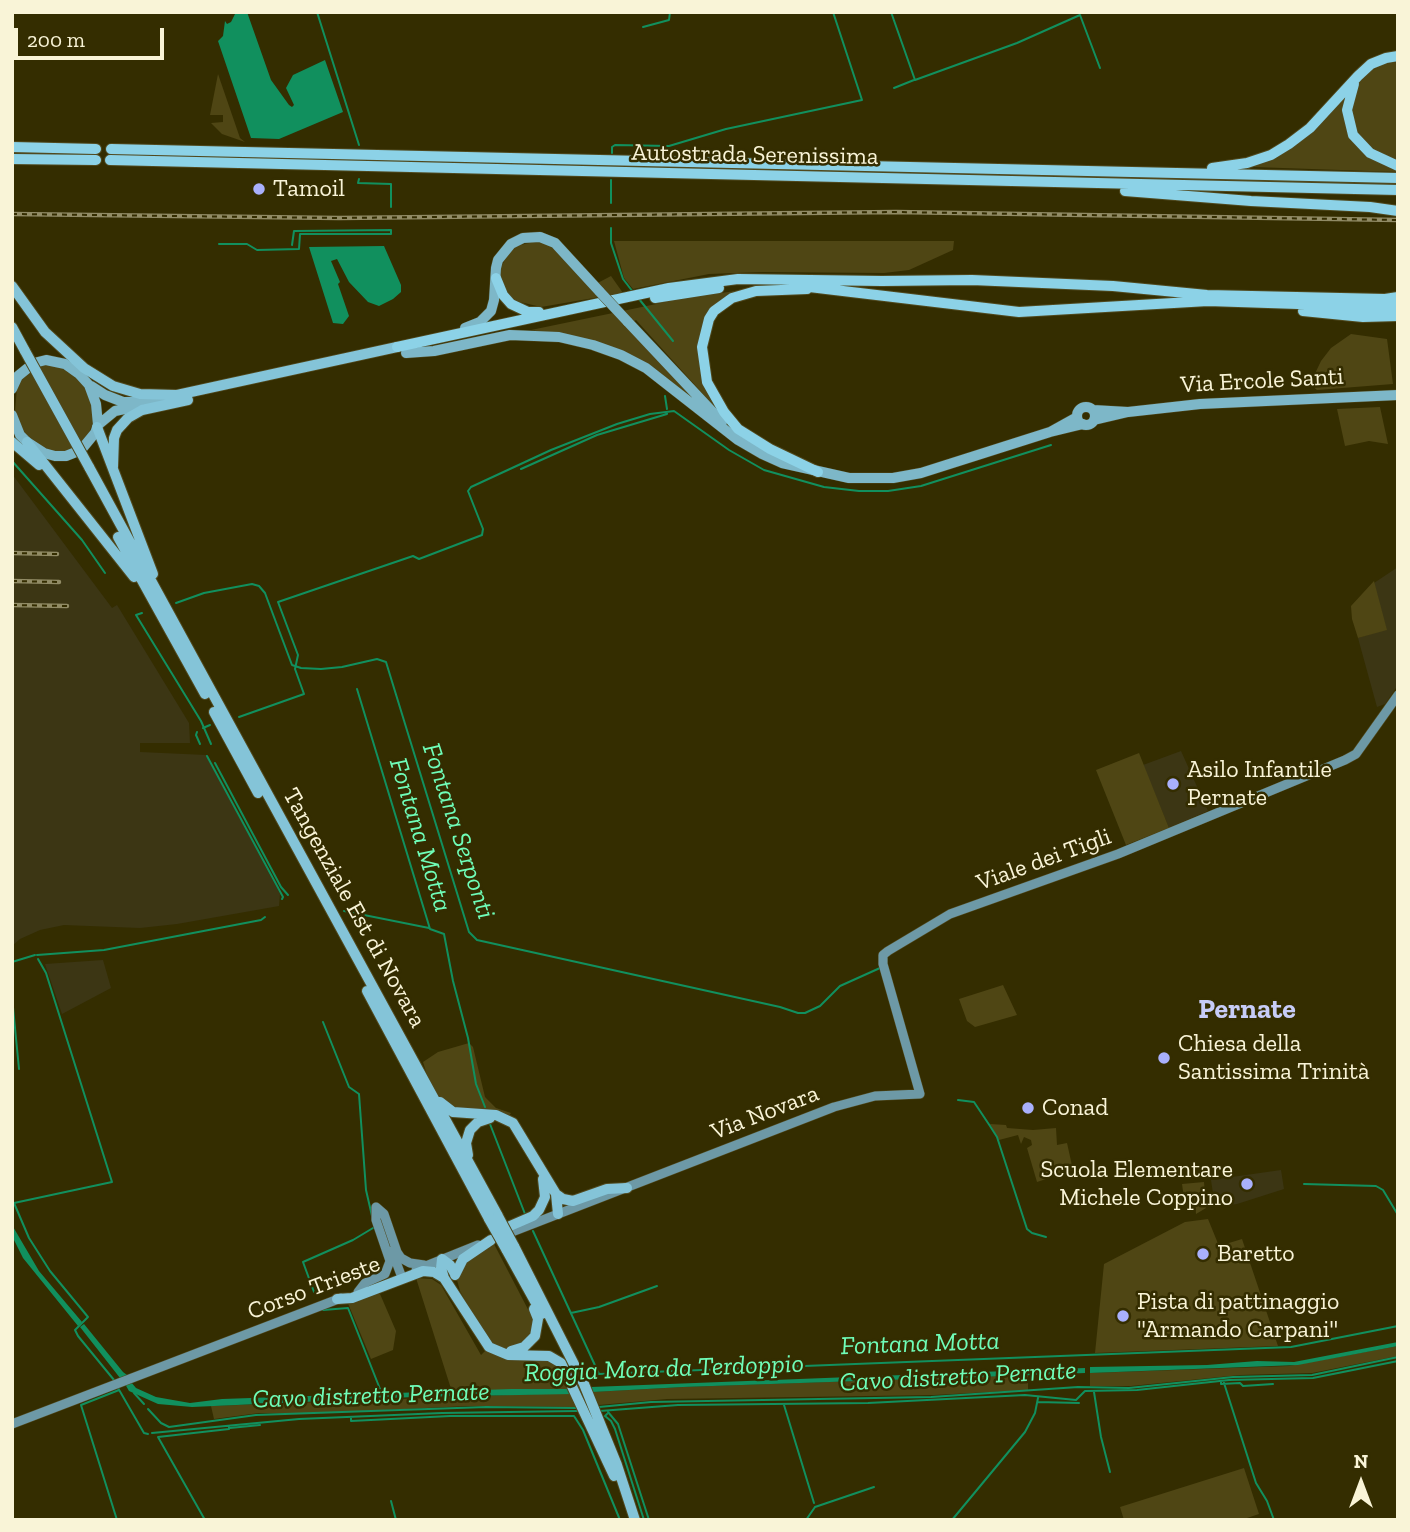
<!DOCTYPE html>
<html>
<head>
<meta charset="utf-8">
<style>
	body { margin:0 }
	#map { position:relative; width:1410px; height:1532px; overflow:hidden; background:#342d00; font-family:"Zilla Slab",serif }
	canvas { display:block }
	.frame { position:absolute; inset:0; border:14px solid #f9f4d7; pointer-events:none }
	.north { position:absolute; left:1326px; top:1448px; width:70px; height:70px; -webkit-text-stroke:5px #342d00; paint-order:stroke; rotate:0deg; font-size:19px; font-weight:700; line-height:28px; text-align:center; color:#f9f4d7 }
	.north::after { content:''; display:block; margin:auto; width:24px; height:32px; background:#f9f4d7; clip-path:polygon(50% 0,100% 100%,50% 72%,0 100%) }
	.scale { position:absolute; left:14px; top:28px; width:150px; height:32px; box-sizing:border-box; border:4px solid #f9f4d7; border-top:0; padding-left:9px; font-size:21px; line-height:24px; white-space:nowrap; color:#f9f4d7; -webkit-text-stroke:5px #342d00; paint-order:stroke }
</style>
</head>
<body>
<div id="map">
<canvas width="1410" height="1532"></canvas>
<div class="frame"></div>
<div class="north">N</div>
<div class="scale">200 m</div>
</div>
<script>
const c = document.querySelector('canvas').getContext('2d');
c.lineJoin = 'round';
function fill(path, color) { c.fillStyle = color; c.fill(path, 'evenodd'); }
const shape = rows => new Path2D(rows.map(r => 'M' + r).join(''));
function strokePath(path, color, width, dash) { c.strokeStyle = color; c.lineWidth = width; c.lineCap = dash ? 'butt' : 'round'; c.setLineDash(dash || []); c.stroke(path); }
function write(font, color, halo, rows, align = 'center') {
  c.font = font + ' "Zilla Slab",serif'; c.lineWidth = 5; c.setLineDash([]); c.textBaseline = 'middle'; c.strokeStyle = halo; c.fillStyle = color; for (const [text, x, y, turn = 0] of rows) {
    c.save(); c.translate(x, y); c.rotate((+turn || 0) * Math.PI / 180); c.textAlign = isNaN(turn) ? turn : align; if (halo) c.strokeText(text, 0, 0); c.fillText(text, 0, 0); c.restore();
  }
}
const built = shape([
	[12,474,112,608,117,605,189,723,190,743,140,743,140,752,206,755,280,894,279,906,177,924,140,928,64,925,40,930,20,939,12,946],
	[1398,567,1398,685,1385,704,1377,707,1358,638,1386,629,1374,583],
	[1181,751,1208,811,1169,828,1143,765],
	[103,960,111,988,62,1014,45,964],
	[1281,1170,1284,1189,1237,1204,1215,1207,1211,1180]
]);
const green = shape([
	[1398,62,1398,172,1253,167,1292,148,1365,74,1384,64],
	[218,74,240,138,245,142,222,134,211,123,223,122,223,115,210,115],
	[538,241,551,245,590,287,611,276,623,293,541,307,516,301,505,294,500,277,501,267,509,252,516,246],
	[614,241,954,241,953,250,909,270,884,273,763,272,709,274,633,289,624,278],
	[736,291,714,305,703,321,698,343,722,415,636,320,626,327,695,400,585,339,531,330,690,297],
	[1351,334,1387,339,1393,384,1317,390,1310,384,1321,361,1331,348],
	[53,364,77,376,86,387,91,400,94,419,88,436,83,442,65,452,54,452,42,448,33,441,24,432,15,411,17,387,23,376,36,367],
	[1380,407,1388,444,1369,441,1345,446,1337,409],
	[1374,581,1387,630,1358,638,1352,619,1351,606],
	[1139,753,1169,828,1126,845,1096,770],
	[1003,985,1017,1015,975,1027,967,1021,959,999],
	[469,1043,473,1047,485,1097,496,1108,511,1113,509,1116,462,1112,444,1105,428,1078,423,1062,438,1052],
	[990,1124,1006,1125,1007,1128,1033,1130,1056,1128,1057,1145,1067,1143,1073,1170,1037,1182,1027,1148,1032,1145,1031,1140,1024,1137,1021,1144,1018,1135,999,1140],
	[1204,1182,1206,1208,1196,1214,1194,1197,1184,1198,1182,1184],
	[1208,1219,1219,1246,1242,1239,1278,1346,1095,1353,1104,1264,1185,1222],
	[494,1244,533,1319,530,1336,524,1342,508,1349,499,1348,488,1340,460,1291,457,1280,462,1263],
	[416,1278,432,1279,441,1285,481,1355,486,1350,503,1358,554,1361,571,1389,452,1392],
	[376,1291,380,1294,396,1331,393,1350,371,1359,347,1301],
	[1398,1346,1398,1356,1312,1373,1240,1375,1131,1386,1090,1386,1090,1373,1289,1366],
	[1028,1375,1028,1390,934,1395,667,1399,599,1405,593,1392,683,1387],
	[564,1393,573,1394,579,1407,467,1406,301,1414,259,1413,214,1419,211,1406],
	[1244,1468,1259,1514,1241,1520,1124,1520,1120,1507]
]);
const water = shape([
	[236,12,247,12,271,80,289,105,292,107,294,105,286,88,293,75,325,60,343,112,279,139,251,138,218,41,223,36,225,21,227,24,231,22],
	[384,246,401,285,401,292,393,299,379,306,368,302,349,282,337,259,331,261,340,282,338,284,349,316,343,324,333,323,309,247],
	[12,1225,39,1271,82,1322,78,1326,23,1258,12,1236],
	[84,1324,123,1372,127,1375,120,1378,80,1327],
	[1398,1342,1398,1346,1298,1365,1090,1373,1090,1367,1207,1365,1257,1361,1294,1362],
	[1085,1368,1085,1373,1035,1375,683,1387,593,1392,591,1387],
	[131,1382,136,1388,156,1397,190,1403,222,1399,511,1389,571,1389,573,1394,414,1397,192,1407,158,1404,129,1391,125,1384]
]);
const stream = shape([
	[317,12,359,145],
	[891,12,915,80,1017,43,1080,15,1100,68],
	[643,27,669,20,670,12],
	[894,88,914,80],
	[612,153,612,147,615,145,669,146,726,129,862,100,833,12],
	[359,179,358,183,391,184,391,207],
	[611,203,611,180],
	[611,228,611,243,623,279,633,292],
	[219,244,247,244,257,250,299,249,300,234,391,234,391,230],
	[292,245,294,231,391,230],
	[639,299,673,341],
	[665,396,667,409],
	[12,461,82,540,105,573],
	[521,469,597,435,667,414,667,412],
	[176,603,204,593,252,584,259,586,265,593,292,665,301,668,321,669,342,667,377,659,386,662,469,932,477,940,780,1007,798,1013,805,1013,820,1006,840,986,880,968],
	[142,613,136,615,201,721,211,744],
	[357,689,430,929,444,934,453,981,468,1038,476,1084,485,1107],
	[239,717,304,694,295,669,298,655,278,602,413,556,419,559,482,535,483,529,468,491,471,487,551,450,617,424,650,414,674,411,729,450,764,470,824,487,859,491,888,491,921,486,1051,445],
	[203,728,210,725],
	[197,732,196,735,200,744],
	[207,756,283,897,282,899],
	[215,763,281,887,288,895],
	[344,911,429,928],
	[37,955,104,950,261,920,265,917],
	[38,959,46,973,112,1182,14,1203,29,1238,50,1271,88,1317,75,1330,78,1336,114,1380],
	[12,962,35,955],
	[12,997,19,1069],
	[323,1022,349,1087,359,1094,366,1190,372,1216],
	[958,1100,974,1102,990,1126,997,1137,1027,1229,1032,1233,1046,1237],
	[490,1124,525,1214],
	[1304,1184,1376,1186,1383,1190,1398,1215],
	[533,1231,599,1374,1291,1347,1398,1326],
	[314,1292,303,1262,353,1240,373,1228],
	[323,1310,348,1308,382,1394],
	[571,1313,599,1307,657,1286],
	[1221,1382,1221,1384,1240,1383,1243,1386,1273,1384],
	[1224,1383,1256,1483,1267,1501,1274,1520],
	[118,1388,144,1433,148,1434],
	[1094,1392,1101,1437,1110,1472],
	[134,1393,144,1404],
	[1038,1402,1079,1403],
	[784,1405,814,1503],
	[599,1407,651,1402,931,1397,1078,1387,1129,1388,1233,1377,1312,1375,1398,1357],
	[148,1409,161,1423,169,1427,256,1415,486,1407,576,1408],
	[600,1411,678,1405,868,1403,1025,1395,1076,1400,1085,1391,1137,1390,1229,1380,1313,1378,1398,1361],
	[608,1412,618,1424,649,1520],
	[607,1414,605,1416,611,1421,615,1429,644,1520],
	[351,1418,351,1421,450,1416,574,1416,583,1430,620,1520],
	[230,1428,260,1425],
	[152,1433,299,1419,442,1413,577,1411],
	[391,1501,396,1520],
	[815,1507,874,1487],
	[117,1520,81,1405,119,1390],
	[205,1520,158,1437,229,1429,229,1426],
	[806,1520,815,1507],
	[952,1520,1025,1432,1035,1413,1038,1398]
]);
const secondary = shape([
	[376,1207,384,1214,397,1252,401,1258,410,1263,424,1265],
	[504,1235,834,1107,875,1096,920,1094,883,964,883,955,888,951,950,914,1118,854,1345,760,1356,754,1398,695],
	[392,1251,401,1275],
	[416,1270,478,1245],
	[358,1292,365,1283,385,1274,390,1261,376,1220,376,1207],
	[12,1424,341,1298]
]);
const primary = shape([
	[627,321,722,422],
	[465,328,480,322,491,311,494,300,496,268,498,260,511,244,523,238,540,237,555,243,600,292],
	[406,353,434,351,510,335,559,337,593,345,621,355,646,368,738,440,762,454,782,463,849,478,893,478,921,473,1050,432],
	[91,386,105,395,123,402,138,402,166,397],
	[12,389,18,376,34,363,46,360,65,364,79,374,89,385,96,404,98,425,95,433,81,450,66,456,55,456,44,453,27,442,20,435,12,415],
	'1077 416a9 9 0 1 1 18 0a9 9 0 1 1-18 0Z',
	[1093,410,1128,412,1094,420],
	[1128,412,1200,404,1398,395],
	[1077,417,1050,432,1083,424],
	[98,425,115,411,134,407]
]);
const trunk = shape([
	[12,286,45,332,84,368,113,386,140,394,177,395,397,347],
	[12,327,25,351],
	[97,427,153,574],
	[12,442,39,465],
	[27,442,134,577],
	[89,467,498,1216],
	[113,467,114,438,117,430,128,418,142,410,188,400],
	[118,537,205,694],
	[214,712,258,793],
	[367,991,489,1219],
	[440,1102,453,1112,496,1115,513,1123,556,1194,558,1214],
	[468,1155,466,1143,470,1130,478,1122,490,1118],
	[556,1194,563,1199,573,1201,607,1189,627,1188],
	[510,1226,533,1216,539,1210,545,1197,543,1179],
	[514,1246,584,1384,617,1465,635,1520],
	[506,1249,542,1314],
	[455,1274,450,1265,442,1259,441,1268,444,1278,489,1347,508,1355,549,1356,561,1363,614,1476],
	[455,1275,463,1259,491,1240],
	[337,1299,352,1298,423,1271,434,1272,444,1278],
	[511,1351,524,1347,535,1336,538,1319,534,1309]
]);
const motorway = shape([
	[1354,84,1347,110,1353,135,1370,153,1398,166],
	[12,147,96,149],
	[111,149,1398,178],
	[12,159,96,160],
	[110,160,1398,190],
	[1212,168,1247,163,1271,155,1289,144,1310,128,1358,76,1371,64,1386,58,1398,56],
	[1125,191,1251,201,1370,207,1398,211],
	[496,278,503,295,511,304,528,312,539,312],
	[801,286,1019,312,1208,301,1328,305],
	[807,289,756,291,732,298,714,311,709,319,702,347,707,382,724,412,738,429,770,449,818,472],
	[655,298,719,288],
	[1324,305,1384,308,1398,306],
	[1303,311,1363,317,1398,316],
	[397,347,669,288,738,279,882,281,972,280,1113,286,1207,295,1385,299,1398,297]
]);
const rail = shape([
	[12,214,339,218,896,212,1398,220],
	[12,553,57,554],
	[12,581,59,582],
	[12,605,67,606]
]);
const primaryBridge = shape([
	[600,292,627,321]
]);
const trunkBridge = shape([
	[25,351,89,467],
	[498,1216,514,1246],
	[489,1219,506,1249]
]);
const markers = [
	[259,189,7,"#a9b0fc"],
	[1173,784,7,"#a9b0fc"],
	[1164,1058,7,"#a9b0fc"],
	[1028,1108,7,"#a9b0fc"],
	[1247,1184,7,"#a9b0fc"],
	[1203,1254,7,"#a9b0fc"],
	[1123,1316,7,"#a9b0fc"]
];
const streetNames = [
	["Autostrada Serenissima",755,155,1],
	["Via Ercole Santi",1262,381,-3],
	["Viale dei Tigli",1044,860,-20],
	["Tangenziale Est di Novara",354,908,61],
	["Via Novara",765,1113,-21],
	["Corso Trieste",314,1288,-21]
];
const poiNames = [
	["Tamoil",273,189],
	["Asilo Infantile",1187,770],
	["Pernate",1187,798],
	["Chiesa della",1178,1044],
	["Santissima Trinità",1178,1072],
	["Conad",1042,1108],
	["Scuola Elementare",1233,1170,"right"],
	["Michele Coppino",1233,1198,"right"],
	["Baretto",1217,1254],
	["Pista di pattinaggio",1137,1302],
	["\"Armando Carpani\"",1137,1330]
];
const waterNames = [
	["Fontana Serponti",458,831,72],
	["Fontana Motta",420,835,73],
	["Fontana Motta",920,1344,-2],
	["Roggia Mora da Terdoppio",664,1369,-2],
	["Cavo distretto Pernate",958,1377,-3],
	["Cavo distretto Pernate",371,1396,-2]
];
const quarterNames = [
	["Pernate",1247,1010]
];
fill(built, '#3c3614');
fill(green, '#4f4614');
fill(water, '#11905e');
strokePath(stream, '#11905e', 2);
strokePath(secondary, '#50491e', 10);
strokePath(primary, '#50491e', 11);
strokePath(trunk, '#50491e', 12);
strokePath(motorway, '#50491e', 12);
strokePath(secondary, '#6d99a6', 9);
strokePath(primary, '#7db7c8', 10);
strokePath(trunk, '#84c4d8', 10);
strokePath(motorway, '#8cd2e7', 10);
strokePath(rail, '#918b65', 4.5);
strokePath(rail, '#342d00', 2, [5]);
strokePath(primaryBridge, '#50491e', 11, []);
strokePath(trunkBridge, '#50491e', 12, []);
strokePath(primaryBridge, '#7db7c8', 10);
strokePath(trunkBridge, '#84c4d8', 10);
for (const [x, y, r, color] of markers) { const dot = new Path2D(); dot.arc(x, y, r, 0, 2 * Math.PI); c.fillStyle = color; c.fill(dot); strokePath(dot, '#342d00', 2.5); }
write('24px', '#f9f4d7', '#342d00', streetNames);
write('24px', '#f9f4d7', '#342d00', poiNames, 'left');
write('italic 26px', '#6ffdb8', '#342d00', waterNames);
write('bold 28px', '#c7ccf7', '#342d00', quarterNames);
</script>
</body>
</html>
